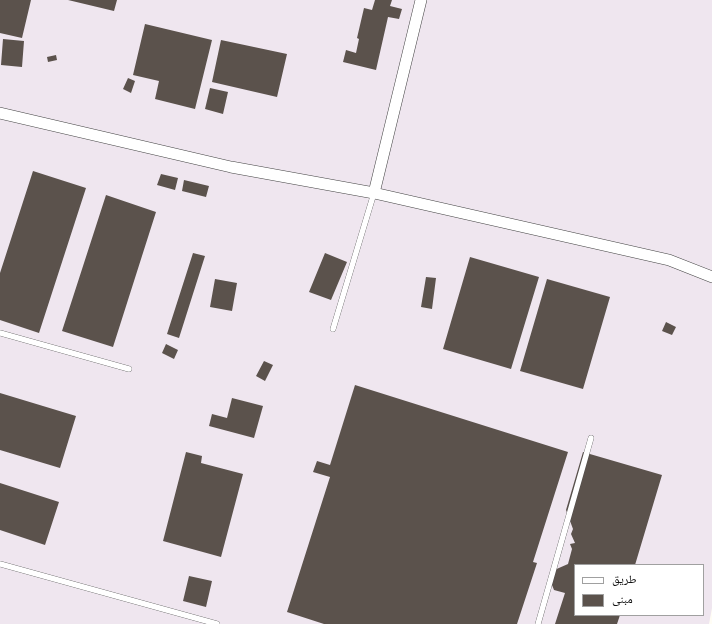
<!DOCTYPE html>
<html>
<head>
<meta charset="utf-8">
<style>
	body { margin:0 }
	#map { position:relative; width:712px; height:624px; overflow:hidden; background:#fffdf5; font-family:Spectral,"Noto Naskh Arabic",serif }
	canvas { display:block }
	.legend { position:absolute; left:574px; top:564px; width:130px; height:52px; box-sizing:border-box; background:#fff; border:1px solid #a0a0a0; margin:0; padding:5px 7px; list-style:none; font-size:12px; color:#111 }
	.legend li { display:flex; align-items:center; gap:8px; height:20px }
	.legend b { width:20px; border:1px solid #a0a0a0 }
</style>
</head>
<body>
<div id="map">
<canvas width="712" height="624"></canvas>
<ul class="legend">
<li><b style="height:5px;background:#fff"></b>طريق</li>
<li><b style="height:11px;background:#5b524c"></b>مبنى</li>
</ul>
</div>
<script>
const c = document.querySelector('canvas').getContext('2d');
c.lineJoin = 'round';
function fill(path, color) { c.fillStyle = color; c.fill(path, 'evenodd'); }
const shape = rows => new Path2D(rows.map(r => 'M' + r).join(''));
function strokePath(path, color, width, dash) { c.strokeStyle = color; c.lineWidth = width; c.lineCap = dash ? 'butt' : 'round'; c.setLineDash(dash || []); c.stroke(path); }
const industrial = shape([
	[0,0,712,0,712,608,709,624,0,624],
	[575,565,703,565,703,615,575,615]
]);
const building = shape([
	[0,0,31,0,22,38,0,33],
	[68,0,117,0,114,11],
	[375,0,392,0,390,6,402,9,399,19,388,17,376,70,343,62,346,50,356,53,359,39,357,38,364,8,372,10],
	[145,24,212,40,195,109,155,99,159,81,133,75],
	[3,39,24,41,22,67,1,65],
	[221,40,287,54,277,97,212,82],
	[56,55,57,60,48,62,47,57],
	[128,78,135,81,131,93,123,89],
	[210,88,228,92,223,114,205,109],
	[33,171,86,188,39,333,0,320,0,273],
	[161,174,178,178,175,190,157,185],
	[184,180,209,186,206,197,182,191],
	[106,195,156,212,113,347,62,331],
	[193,253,205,256,179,338,167,334],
	[325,253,347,262,331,300,309,292],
	[470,257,539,277,511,369,443,349],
	[426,277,436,278,432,309,421,307],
	[215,279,237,283,232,311,210,307],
	[547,279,610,297,583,389,520,371],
	[666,322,676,327,672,335,662,331],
	[166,344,178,350,174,359,162,353],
	[264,361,273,365,265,381,256,376],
	[355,385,568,452,533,562,537,563,517,624,324,624,287,612,330,477,313,472,317,461,330,465],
	[0,393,76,416,60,468,0,450],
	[232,398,263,406,254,438,209,426,212,414,227,418],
	[186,452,202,456,201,463,243,474,221,557,163,541],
	[583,452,662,475,635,565,575,565,575,615,620,615,617,624,555,624,565,593,554,590,550,580,552,571,568,564,572,549,570,544,575,543,571,534,573,529,566,510],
	[0,483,59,502,45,545,0,530],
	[189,576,212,581,206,607,183,601]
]);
const service = shape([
	[333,329,374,193],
	[0,333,129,369],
	[0,564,217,624],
	[538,624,591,438]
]);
const minor = shape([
	[0,113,231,167,374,193,669,260,712,277],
	[374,193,421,0]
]);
fill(industrial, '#efe6ef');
fill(building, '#5b524c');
strokePath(service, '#444', 6);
strokePath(minor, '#444', 12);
strokePath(service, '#fff', 5.5);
strokePath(minor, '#fff', 11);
</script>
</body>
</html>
